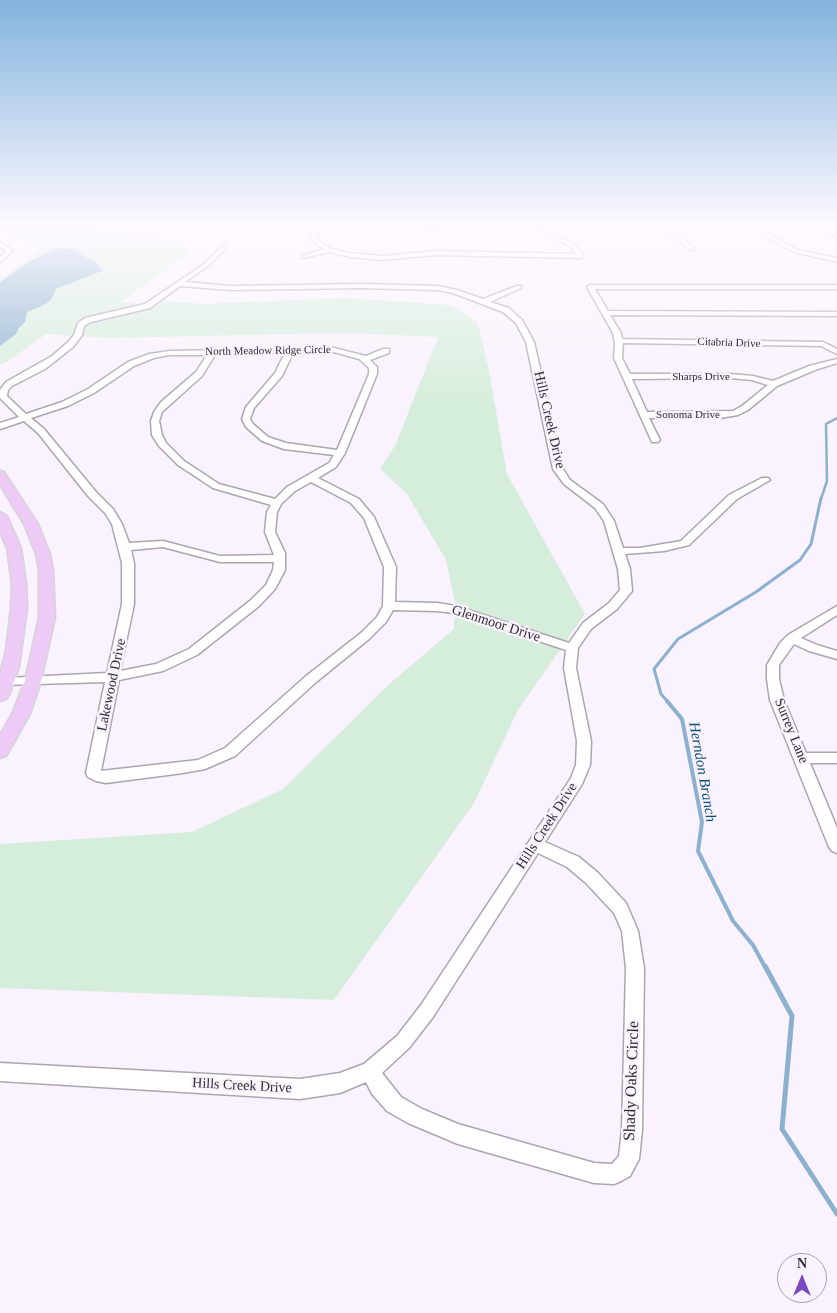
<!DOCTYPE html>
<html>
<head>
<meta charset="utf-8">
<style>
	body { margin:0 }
	#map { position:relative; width:837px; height:1313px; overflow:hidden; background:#faf2fe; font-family:"Times New Roman",serif }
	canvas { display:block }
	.north { position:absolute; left:777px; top:1253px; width:50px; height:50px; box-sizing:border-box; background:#faf2fe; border:1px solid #a8a3ac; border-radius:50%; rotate:0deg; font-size:14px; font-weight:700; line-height:20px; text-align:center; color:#2e2c30 }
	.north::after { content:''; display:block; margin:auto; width:18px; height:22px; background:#7948c0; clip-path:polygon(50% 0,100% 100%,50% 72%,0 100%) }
</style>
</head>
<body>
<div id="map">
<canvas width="837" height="1313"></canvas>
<div class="north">N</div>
</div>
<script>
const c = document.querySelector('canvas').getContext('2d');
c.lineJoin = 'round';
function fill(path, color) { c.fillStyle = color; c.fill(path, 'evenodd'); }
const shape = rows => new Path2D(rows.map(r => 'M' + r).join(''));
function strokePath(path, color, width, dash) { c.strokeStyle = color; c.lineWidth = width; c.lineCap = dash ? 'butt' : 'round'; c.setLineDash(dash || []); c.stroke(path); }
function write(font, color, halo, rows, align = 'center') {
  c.font = font + ' "Times New Roman",serif'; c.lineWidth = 5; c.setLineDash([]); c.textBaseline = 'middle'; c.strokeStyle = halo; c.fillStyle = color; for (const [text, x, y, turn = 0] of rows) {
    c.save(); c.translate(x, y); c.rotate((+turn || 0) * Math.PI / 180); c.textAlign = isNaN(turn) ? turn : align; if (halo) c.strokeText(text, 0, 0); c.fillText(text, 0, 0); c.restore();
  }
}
const green = shape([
	[0,225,67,225,177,241,190,252,121,302,156,306,164,301,202,304,346,298,452,305,478,323,489,371,507,474,585,614,518,710,474,803,334,1000,0,988,0,844,192,832,283,789,387,686,454,629,455,603,446,560,407,494,380,469,395,446,438,337,341,333,110,338,46,334,10,360,0,365,0,281,39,249,9,232,0,232]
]);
const water = shape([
	[57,248,73,249,96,263,102,271,56,289,51,300,42,306,27,312,25,322,18,329,16,334,0,346,0,282,27,263]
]);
const streamFar3 = shape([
	[821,499,827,481,826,424,837,418]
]);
const streamFar2 = shape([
	[668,702,661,694,654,669,678,639,756,592,800,560,811,544,821,498]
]);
const streamFar1 = shape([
	[667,701,682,719,702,822,698,851,733,921,753,945,765,967]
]);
const stream = shape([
	[765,966,792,1016,782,1129,837,1214]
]);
const minor = shape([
	[149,225,180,225,177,227,152,227,149,225],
	[320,225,326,225,318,232,316,237,320,242,331,249,350,253,382,256,436,251,576,254,572,248,533,225,539,225,576,246,584,256,581,258,436,255,382,260,350,257,329,252,303,258,303,256,324,249,316,244,310,237,313,230,320,225],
	[418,225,434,226,449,225,434,230,423,228,418,225],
	[664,225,670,225,694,248,694,250,690,250,671,234,664,225],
	[754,225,760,225,779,240,798,250,837,258,837,262,794,252,775,242,754,225],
	[819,225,825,225,826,228,837,234,837,238,822,230,819,225],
	[0,242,13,251,0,262,0,257,6,251,0,247,0,242],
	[224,245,226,246,226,248,208,266,185,282,232,286,361,284,438,286,457,290,483,299,517,286,521,286,521,288,490,302,509,308,522,320,534,342,563,469,570,480,603,504,614,521,623,548,640,548,681,541,729,495,762,478,768,478,770,480,737,499,689,545,664,551,625,554,630,569,632,591,617,609,591,629,578,648,576,668,591,741,590,765,582,784,545,842,579,857,598,873,626,903,638,931,644,968,642,1130,639,1159,630,1176,621,1181,614,1184,594,1183,458,1144,408,1123,387,1111,372,1094,366,1082,340,1093,300,1099,0,1081,0,1063,300,1079,340,1073,364,1064,397,1036,421,1005,571,778,576,765,577,741,564,668,566,650,454,613,437,611,393,610,386,622,369,639,315,683,235,756,205,769,183,773,106,783,96,781,88,777,86,773,105,682,1,685,1,679,6,678,107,673,122,604,122,563,112,524,105,513,88,496,38,433,24,421,0,429,0,423,19,417,0,398,0,390,6,382,52,356,67,343,74,335,78,323,85,318,145,304,204,264,224,245],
	[180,286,232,290,361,288,438,290,453,293,503,312,516,323,526,342,553,469,564,484,595,508,604,521,618,569,620,590,609,603,583,623,569,643,456,606,437,603,395,602,396,567,374,517,359,499,318,478,336,467,345,453,377,374,377,367,370,360,389,353,389,349,383,349,366,356,334,348,170,351,149,354,128,362,88,389,62,402,26,414,7,396,8,390,12,386,45,369,73,347,82,335,84,326,91,322,150,308,180,286],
	[334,352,359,359,369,368,369,374,337,450,286,443,268,437,253,424,250,419,254,408,282,376,293,353,334,352],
	[285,353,275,373,246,407,242,419,246,427,262,441,284,449,334,455,329,463,287,487,275,499,219,484,184,461,166,443,162,435,159,421,162,412,202,376,215,355,285,353],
	[170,355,207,355,196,372,161,402,154,412,151,421,152,435,159,446,178,465,213,488,271,505,267,512,265,532,274,555,220,556,163,541,129,543,122,524,113,509,96,492,44,429,31,418,68,406,94,393,134,366,154,358,170,355],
	[311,482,351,503,364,518,384,567,383,606,377,617,361,633,305,677,225,748,198,760,101,771,119,680,163,671,197,655,259,606,275,589,285,570,285,553,275,532,277,512,281,504,295,491,311,482],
	[163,547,220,562,274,562,273,570,266,585,251,600,189,649,156,664,120,671,134,604,134,563,131,550,163,547],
	[538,853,567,867,586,883,614,913,622,931,626,968,622,1130,619,1156,612,1164,594,1163,458,1124,422,1109,401,1097,382,1073,409,1048,433,1017,538,853],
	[590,285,837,285,837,289,595,289,608,311,837,312,837,316,610,315,621,333,622,339,823,342,837,349,837,354,821,346,623,343,622,358,630,374,730,374,753,376,773,381,809,366,837,359,837,363,815,370,777,386,748,410,738,415,720,418,649,418,660,440,658,442,652,442,614,358,615,344,613,333,587,287,590,285],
	[730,378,752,380,768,385,742,406,733,411,647,412,632,379,730,378],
	[837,606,837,615,801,638,817,645,837,651,837,659,809,651,794,644,779,665,779,679,784,700,806,753,837,753,837,763,810,763,837,828,837,853,832,851,829,847,770,700,767,679,767,665,780,643,788,635,837,606]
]);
const major = shape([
	[0,471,4,472,38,524,50,554,53,570,55,617,41,681,30,714,6,756,0,758,0,735,12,714,25,681,39,617,39,570,36,554,24,524,0,485,0,471],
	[0,512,7,516,21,548,26,584,27,608,19,667,9,695,6,699,0,701,0,674,6,650,11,608,12,584,7,548,0,532,0,512]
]);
const farStreetnames = [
	["Citabria Drive",729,343,2],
	["North Meadow Ridge Circle",268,351,-1],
	["Sharps Drive",701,377],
	["Sonoma Drive",688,415]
];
const streetNames = [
	["Hills Creek Drive",549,420,77],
	["Glenmoor Drive",496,624,18],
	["Lakewood Drive",112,685,-78],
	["Surrey Lane",791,731,68],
	["Hills Creek Drive",547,826,-57],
	["Hills Creek Drive",242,1086,3]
];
const waterNames = [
	["Herndon Branch",702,772,80]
];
const nearStreetnames = [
	["Shady Oaks Circle",632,1081,-88]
];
fill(green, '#d5eedb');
fill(water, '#8bb1cf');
strokePath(streamFar3, '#8bb1cf', 2.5);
strokePath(streamFar2, '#8bb1cf', 3);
strokePath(streamFar1, '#8bb1cf', 4);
strokePath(stream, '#8bb1cf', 5);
strokePath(minor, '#aca5b0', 3);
strokePath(major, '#d5d5d6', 3);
fill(minor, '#fff');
fill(major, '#eecaf7');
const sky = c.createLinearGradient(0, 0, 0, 408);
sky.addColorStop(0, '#83b3de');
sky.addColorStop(0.55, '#fdf9ff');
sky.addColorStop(1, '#fdf9ff00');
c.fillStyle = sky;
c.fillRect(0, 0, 837, 408);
write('11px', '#2e2c30', '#faf2fe', farStreetnames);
write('14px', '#2e2c30', '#faf2fe', streetNames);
write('italic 15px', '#0b4d74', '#faf2fe', waterNames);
write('16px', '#2e2c30', '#faf2fe', nearStreetnames);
</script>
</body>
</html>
